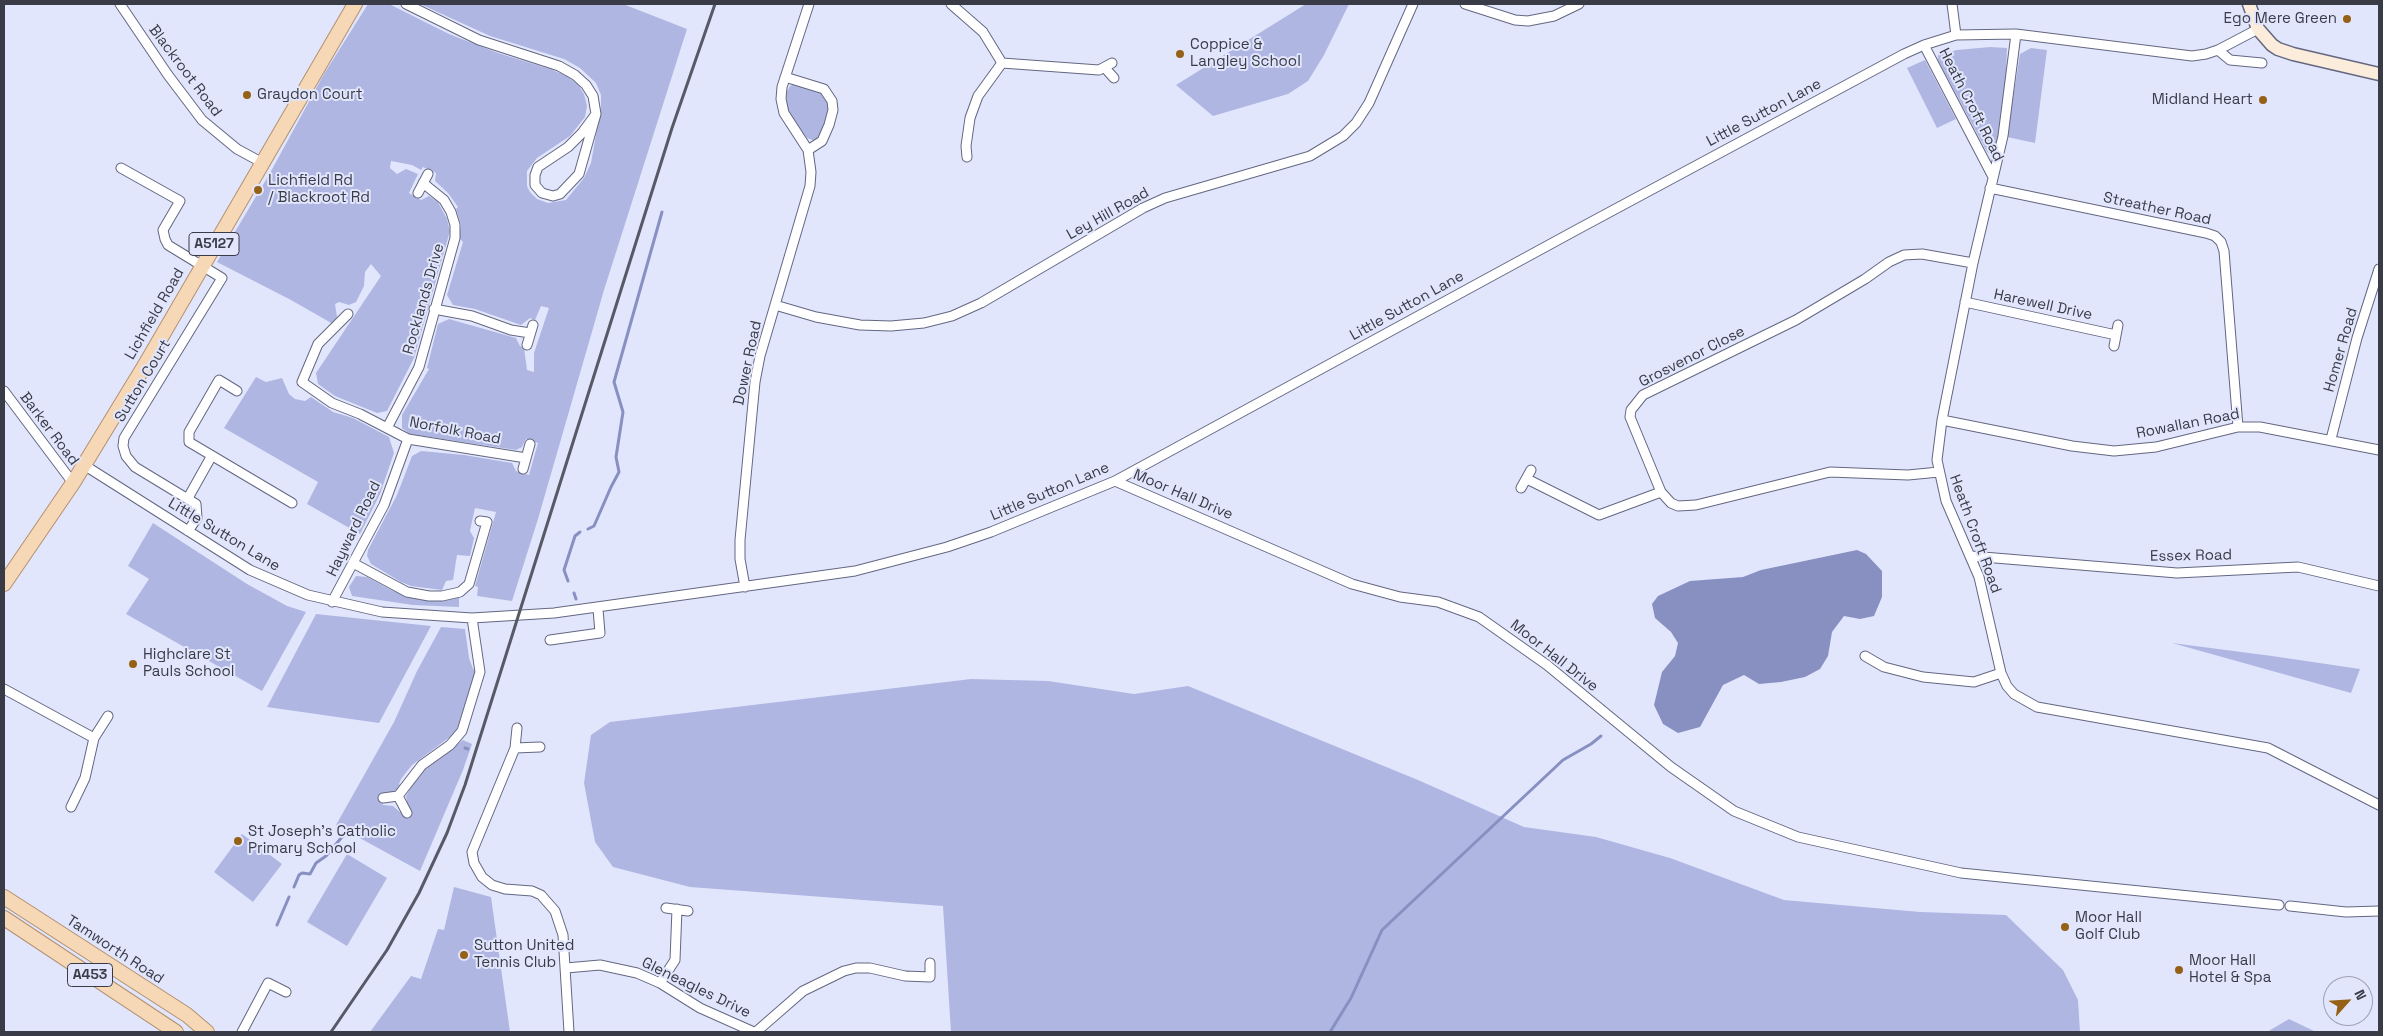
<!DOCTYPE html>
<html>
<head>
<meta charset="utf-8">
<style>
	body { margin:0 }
	#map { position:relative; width:2383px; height:1036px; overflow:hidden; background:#e2e6fd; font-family:"Space Grotesk",sans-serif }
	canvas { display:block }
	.frame { position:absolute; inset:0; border:5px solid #393b46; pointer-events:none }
	.north { position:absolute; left:2323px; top:976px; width:50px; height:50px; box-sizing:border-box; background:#e2e6fd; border:1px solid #9ea2b4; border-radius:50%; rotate:64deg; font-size:14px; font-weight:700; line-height:20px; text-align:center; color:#393b46 }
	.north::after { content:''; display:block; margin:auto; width:18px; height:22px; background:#956116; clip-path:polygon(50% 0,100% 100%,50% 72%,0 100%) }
</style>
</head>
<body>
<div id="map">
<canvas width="2383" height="1036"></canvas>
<div class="frame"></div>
<div class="north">N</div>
</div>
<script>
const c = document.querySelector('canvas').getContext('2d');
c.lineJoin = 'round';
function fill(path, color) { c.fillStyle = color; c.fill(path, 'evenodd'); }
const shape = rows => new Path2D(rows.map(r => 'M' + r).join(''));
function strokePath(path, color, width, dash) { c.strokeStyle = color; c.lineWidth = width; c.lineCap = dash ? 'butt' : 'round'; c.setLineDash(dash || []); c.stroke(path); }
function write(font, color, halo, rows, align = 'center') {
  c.font = font + ' "Space Grotesk",sans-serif'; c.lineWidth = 4; c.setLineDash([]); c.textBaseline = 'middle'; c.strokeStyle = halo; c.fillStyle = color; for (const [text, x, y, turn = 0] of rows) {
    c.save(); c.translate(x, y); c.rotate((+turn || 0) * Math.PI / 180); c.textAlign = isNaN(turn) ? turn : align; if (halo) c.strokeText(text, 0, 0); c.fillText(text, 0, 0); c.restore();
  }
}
const green = shape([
	[368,4,389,4,449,34,498,53,550,69,567,76,579,86,584,94,587,106,585,117,570,136,537,158,527,171,527,186,530,192,537,199,548,203,566,200,584,178,591,163,601,107,601,95,596,83,580,68,564,59,490,36,420,4,623,4,687,29,604,290,538,519,512,601,477,596,478,587,475,586,496,512,475,508,470,531,474,538,470,556,457,555,453,580,446,581,442,590,411,586,401,582,371,564,367,556,368,550,397,495,412,456,421,451,464,455,512,463,516,471,529,475,538,443,526,439,522,447,516,450,410,434,402,428,402,415,429,369,427,368,438,324,449,319,516,338,520,346,524,348,527,370,534,372,534,353,549,308,541,306,535,320,530,318,521,325,475,309,453,305,447,295,463,242,459,238,461,225,456,209,458,207,448,193,435,181,436,173,423,167,421,170,412,165,391,161,390,168,397,174,406,169,418,174,409,193,421,200,429,196,438,202,447,219,450,231,414,358,387,411,377,413,335,396,318,384,316,373,381,276,371,264,365,272,364,286,356,302,349,305,339,302,335,304,337,317,333,324,291,300,217,262,270,173,324,74],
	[1306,4,1349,4,1324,55,1308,81,1288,94,1213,116,1176,85],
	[1990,47,2007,48,2005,96,1996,147,1990,154,1987,152,1938,60,1938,55,1957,50],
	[2031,48,2047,50,2035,143,2007,137,2020,54],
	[1925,60,1956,119,1937,128,1907,68],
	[794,84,814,89,822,93,826,98,829,111,822,137,815,141,807,138,792,120,788,111,786,93,790,86],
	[256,377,266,382,282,378,289,394,295,399,305,401,311,397,333,412,353,418,389,437,394,453,380,494,360,534,307,504,318,482,224,428],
	[153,523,247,584,287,606,306,612,262,691,126,614,149,579,128,566],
	[356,576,367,577,391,590,417,599,441,601,459,597,459,607,413,605,352,596,349,587],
	[316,614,431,626,379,723,267,707],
	[441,627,465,629,469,658,473,669,476,670,456,732,452,738,450,737,443,742,412,765,401,779,399,784,401,786,396,792,381,795,383,805,393,806,400,812,402,811,406,818,412,815,408,808,406,796,419,774,463,740,472,744,463,770,420,871,336,825,394,722,417,671],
	[2172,643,2272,656,2360,669,2351,693],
	[971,679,1048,681,1134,694,1188,686,1418,780,1524,827,1596,837,1670,858,1784,900,1920,912,2006,915,2063,970,2078,1000,2080,1032,951,1032,943,906,690,887,613,867,595,842,584,783,591,735,610,722],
	[242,834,282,864,253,902,214,872],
	[347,854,387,878,347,946,307,922],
	[454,887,491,897,510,1032,370,1032,411,976,421,979,438,929,444,930],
	[2289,1019,2316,1032,2267,1032]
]);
const water = shape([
	[1857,550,1866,554,1882,571,1882,597,1874,616,1860,619,1844,616,1832,632,1828,656,1820,669,1805,677,1781,682,1759,684,1744,675,1723,685,1700,727,1678,733,1663,724,1654,705,1662,672,1675,656,1678,643,1671,632,1655,618,1652,604,1658,596,1690,581,1743,577,1761,570]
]);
const stream = shape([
	[588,529,594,526,611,487,619,472,616,457,623,412,614,382,662,212],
	[568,581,564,570,575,536,580,532],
	[574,593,576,599],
	[465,748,468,749],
	[294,887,299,875,302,873,310,874,316,863,326,856,342,837,349,832],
	[277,925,289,897],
	[1330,1032,1351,998,1382,930,1563,760,1591,744,1601,736]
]);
const street = shape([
	[120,4,168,75,202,120,237,149,261,162],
	[406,4,479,40,559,66,575,75,586,85,593,96,596,114,579,174,560,194,553,196,542,193,535,185,535,175,538,167,568,147,582,133,596,114],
	[951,4,983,32,1002,63,1099,70,1112,63],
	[1465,4,1515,20,1528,21,1554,16,1579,4],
	[1952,4,1956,35],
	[2016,34,2003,136,1973,263,1942,420,1937,460,1946,501,1979,577,2001,673,2007,686,2014,694,2037,707,2268,748,2379,805],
	[1924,45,1993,177],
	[2218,50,2230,60,2262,63],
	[1105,68,1114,78],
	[785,77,824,89,832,101,833,110,829,125,822,141,808,150],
	[967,157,966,146,970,118,978,96,1002,63],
	[121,168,180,201,163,230,165,239,168,245,222,278,124,438,123,446,126,456,135,467,196,504,197,518,188,531],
	[1990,188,2206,233,2215,236,2221,242,2224,251,2238,427],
	[418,193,428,174],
	[1965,302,2116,335],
	[775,305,816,317,860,325,891,326,924,323,952,316,981,303,1143,208,1165,198,1310,156,1343,136,1356,123,1369,103,1413,4],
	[434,309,472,316,511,330,530,333],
	[348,314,318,344,302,382,332,403,360,414,408,439,526,458],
	[527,345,533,325],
	[2114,346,2118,325],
	[4,391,73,483],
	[237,391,219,380,189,432,189,442,292,503],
	[1942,420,2072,446,2114,451,2156,447,2238,427,2260,427,2379,450],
	[387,428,419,367,455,238,455,225,451,212,444,200,423,183],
	[2331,439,2357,338,2379,269],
	[84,465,250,570,308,595,382,612,472,618,554,613,855,571,947,547,991,532,1115,481,1580,228,1904,54,1924,45,1956,35,2016,34,2192,56,2206,54,2218,50,2258,29],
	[523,469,530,444],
	[1939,472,1908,475,1830,472,1696,505,1678,506,1671,503,1661,492,1630,417,1631,410,1643,395,1796,320,1865,279,1889,262,1904,255,1922,254,1973,263],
	[1527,479,1599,515,1661,492],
	[1115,481,1352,584,1400,597,1438,602,1479,617,1547,665,1671,767,1734,811,1798,837,1961,873,2279,905],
	[1521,488,1531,470],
	[188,498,211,457],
	[1971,556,2177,573,2298,567,2379,586],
	[353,563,407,592,429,596,442,596,460,592,469,584,487,522,480,521],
	[745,587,740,559,740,540,755,382,760,356,810,186,811,172,808,150,784,113,781,99,782,87,809,4],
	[332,602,384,505,408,439],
	[550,640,600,633,598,609],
	[1865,656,1884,667,1923,677,1974,682,2001,673],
	[4,689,94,738],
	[517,728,515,748,472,852,474,863,482,877,492,885,505,889,532,891,541,895,555,911,563,935,569,1032],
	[515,748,540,747],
	[398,796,407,813],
	[383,798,398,796,422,765,450,745,462,731,480,672,472,618],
	[71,807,85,778,94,738,108,716],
	[2290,906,2346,912,2379,911],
	[666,908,688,911],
	[566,968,600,965,637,973,660,983,700,1008,754,1032],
	[660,983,675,960,677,909],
	[242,1032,268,983,286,992],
	[756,1032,803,991,844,971,856,968,870,968,905,976,930,977,930,963]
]);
const secondary = shape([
	[2249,4,2258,29,2272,45,2278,49,2293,54,2379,74]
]);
const primary = shape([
	[4,584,73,483,145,365,355,4],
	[4,897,187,1015,207,1032],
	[4,918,176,1032]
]);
const rail = shape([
	[331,1032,387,950,419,893,447,833,465,785,672,128,715,4]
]);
const markers = [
	[2347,19,5,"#956116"],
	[1180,54,5,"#956116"],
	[247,95,5,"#956116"],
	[2263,100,5,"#956116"],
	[258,190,5,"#956116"],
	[133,664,5,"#956116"],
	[238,841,5,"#956116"],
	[2065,927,5,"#956116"],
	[464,955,5,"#956116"],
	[2179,970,5,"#956116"]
];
const shields = [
	[214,244,50],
	[90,975,45]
];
const shieldNames = [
	["A5127",214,244],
	["A453",90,975]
];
const poiNames = [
	["Ego Mere Green",2337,19,"right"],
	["Coppice &",1190,45],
	["Langley School",1190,62],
	["Graydon Court",257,95],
	["Midland Heart",2253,100,"right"],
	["Lichfield Rd",268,181],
	["/ Blackroot Rd",268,198],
	["Highclare St",143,655],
	["Pauls School",143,672],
	["St Joseph's Catholic",248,832],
	["Primary School",248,849],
	["Moor Hall",2075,918],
	["Golf Club",2075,935],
	["Sutton United",474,946],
	["Tennis Club",474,963],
	["Moor Hall",2189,961],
	["Hotel & Spa",2189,978]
];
const streetNames = [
	["Blackroot Road",185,71,53],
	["Heath Croft Road",1971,105,63],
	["Little Sutton Lane",1764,113,-28],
	["Streather Road",2157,209,12],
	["Ley Hill Road",1108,214,-29],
	["Rocklands Drive",424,299,-74],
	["Harewell Drive",2043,305,12],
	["Little Sutton Lane",1407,306,-29],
	["Lichfield Road",155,314,-60],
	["Homer Road",2341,350,-74],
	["Grosvenor Close",1692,357,-27],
	["Dower Road",748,363,-78],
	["Sutton Court",143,381,-59],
	["Rowallan Road",2188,424,-11],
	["Barker Road",49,429,53],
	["Norfolk Road",455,431,11],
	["Little Sutton Lane",1050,492,-23],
	["Moor Hall Drive",1183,495,23],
	["Hayward Road",354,529,-64],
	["Heath Croft Road",1975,534,70],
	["Little Sutton Lane",224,535,31],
	["Essex Road",2191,556,-1],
	["Moor Hall Drive",1554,656,38],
	["Tamworth Road",115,950,33],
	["Gleneagles Drive",696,988,26]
];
fill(green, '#afb6e2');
fill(water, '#8890c2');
strokePath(stream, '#8890c2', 3);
strokePath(street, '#636780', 11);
strokePath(secondary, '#636780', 15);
strokePath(primary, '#b19070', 16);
strokePath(street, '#fff', 9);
strokePath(secondary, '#fbecdb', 12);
strokePath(primary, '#f7d8b6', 14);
strokePath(rail, '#575966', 3);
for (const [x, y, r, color] of markers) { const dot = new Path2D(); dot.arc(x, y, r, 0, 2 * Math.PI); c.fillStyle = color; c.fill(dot); strokePath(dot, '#e2e6fd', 2); }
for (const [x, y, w] of shields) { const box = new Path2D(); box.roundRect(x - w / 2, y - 11.5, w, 23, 4); c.fillStyle = '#e2e6fd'; c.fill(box); strokePath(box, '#393b46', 1); }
write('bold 14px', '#393b46', null, shieldNames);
write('15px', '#393b46', '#e2e6fd', poiNames, 'left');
write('15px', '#393b46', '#e2e6fd', streetNames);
</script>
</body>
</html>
